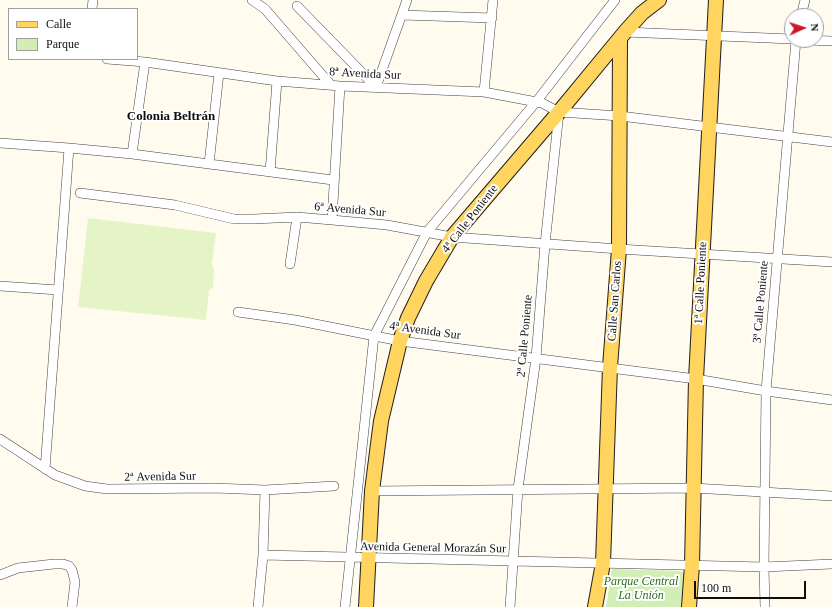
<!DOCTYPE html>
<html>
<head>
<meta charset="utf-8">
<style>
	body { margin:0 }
	#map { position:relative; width:832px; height:607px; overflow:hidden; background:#fffcef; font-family:Georgia,serif }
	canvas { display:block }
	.legend { position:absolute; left:8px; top:8px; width:130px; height:52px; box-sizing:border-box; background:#fff; border:1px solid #9f9f9f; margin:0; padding:5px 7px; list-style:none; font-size:12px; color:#0e0e0e }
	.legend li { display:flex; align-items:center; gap:8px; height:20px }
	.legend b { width:20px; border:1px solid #9f9f9f }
	.north { position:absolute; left:784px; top:8px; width:40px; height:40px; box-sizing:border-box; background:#fff; border:1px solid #9f9f9f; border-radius:50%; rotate:87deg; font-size:11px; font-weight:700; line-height:16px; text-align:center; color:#0e0e0e }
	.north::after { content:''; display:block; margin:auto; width:14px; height:18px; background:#cc1825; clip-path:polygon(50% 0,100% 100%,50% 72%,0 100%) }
	.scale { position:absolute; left:694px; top:581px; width:112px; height:18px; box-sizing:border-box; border:2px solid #0e0e0e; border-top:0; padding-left:5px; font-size:12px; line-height:14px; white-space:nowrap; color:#0e0e0e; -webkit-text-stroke:3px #fff; paint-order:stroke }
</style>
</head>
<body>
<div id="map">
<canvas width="832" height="607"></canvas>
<ul class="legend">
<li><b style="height:5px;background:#ffd55f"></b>Calle</li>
<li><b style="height:11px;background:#d3eeb4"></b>Parque</li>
</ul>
<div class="north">N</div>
<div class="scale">100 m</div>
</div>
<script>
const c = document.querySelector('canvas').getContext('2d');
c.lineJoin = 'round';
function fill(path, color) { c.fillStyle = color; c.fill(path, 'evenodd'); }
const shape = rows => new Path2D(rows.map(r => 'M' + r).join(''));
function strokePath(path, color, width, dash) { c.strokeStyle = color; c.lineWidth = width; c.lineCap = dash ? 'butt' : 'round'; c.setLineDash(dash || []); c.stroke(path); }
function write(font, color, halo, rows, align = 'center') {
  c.font = font + ' Georgia,serif'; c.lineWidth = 4; c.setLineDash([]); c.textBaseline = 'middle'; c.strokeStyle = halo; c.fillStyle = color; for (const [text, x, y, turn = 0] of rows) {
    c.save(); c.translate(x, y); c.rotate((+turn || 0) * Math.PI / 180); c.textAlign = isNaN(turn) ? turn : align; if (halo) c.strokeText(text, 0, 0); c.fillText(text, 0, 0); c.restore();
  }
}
const green = shape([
	[612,569,680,571,686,574,684,607,606,607]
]);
const pitch = shape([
	[88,218,216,233,212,264,214,269,213,287,209,291,206,320,78,307]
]);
const minor = shape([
	[252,0,265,9,330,84],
	[297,6,376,87,407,0],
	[92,9,93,0],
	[402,15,492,18],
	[801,16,805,0],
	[625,32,792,39],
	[805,40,832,41],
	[107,59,145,62,277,81,340,86,484,92,542,103,559,112,620,116,832,142],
	[484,92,493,0],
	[0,143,69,148,132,154,333,180],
	[132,154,145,62],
	[209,164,219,73],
	[270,172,277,81],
	[80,193,175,205,234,219,254,219,297,217,332,220,387,225,452,237,619,249,832,262],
	[332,220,340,86],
	[290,264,297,217],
	[0,286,58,290],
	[238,312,295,320,400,341,696,379,766,391,832,400],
	[0,439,55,475,85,486,107,489,214,488,265,490,334,486],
	[45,469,69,148],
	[372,491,693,488,832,496],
	[263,555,764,567,832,564],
	[0,575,18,568,54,564,63,564,69,566,72,570,75,582,72,607],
	[258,607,263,555,265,490],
	[345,607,374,336,427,232,536,102,615,0],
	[510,607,518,489,536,358,545,244,559,112],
	[765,607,764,567,766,391,796,40]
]);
const primary = shape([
	[366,607,372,491,381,421,400,341,408,318,426,281,452,237,559,112,625,32,642,13,659,0],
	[595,607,603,563,610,367,619,249,620,38],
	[689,607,692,565,696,379,716,0]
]);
const streetNames = [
	["8ª Avenida Sur",365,74,3],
	["6ª Avenida Sur",350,210,5],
	["4ª Calle Poniente",470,219,-52],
	["1ª Calle Poniente",701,283,-87],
	["Calle San Carlos",615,301,-86],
	["3ª Calle Poniente",761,302,-85],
	["4ª Avenida Sur",425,331,8],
	["2ª Calle Poniente",525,336,-85],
	["2ª Avenida Sur",160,477,-1],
	["Avenida General Morazán Sur",433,548,1]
];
const parkNames = [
	["Parque Central",641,582],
	["La Unión",641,596]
];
const neighbourhoodNames = [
	["Colonia Beltrán",171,117]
];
fill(green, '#d3eeb4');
fill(pitch, '#e5f4c7');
strokePath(minor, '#414141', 10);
strokePath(primary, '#1f1f1f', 16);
strokePath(minor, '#fff', 9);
strokePath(primary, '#ffd55f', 14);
write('12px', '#0e0e0e', '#fff', streetNames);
write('italic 12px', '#2b6c18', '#fff', parkNames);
write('bold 13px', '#0e0e0e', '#fff', neighbourhoodNames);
</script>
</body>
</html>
